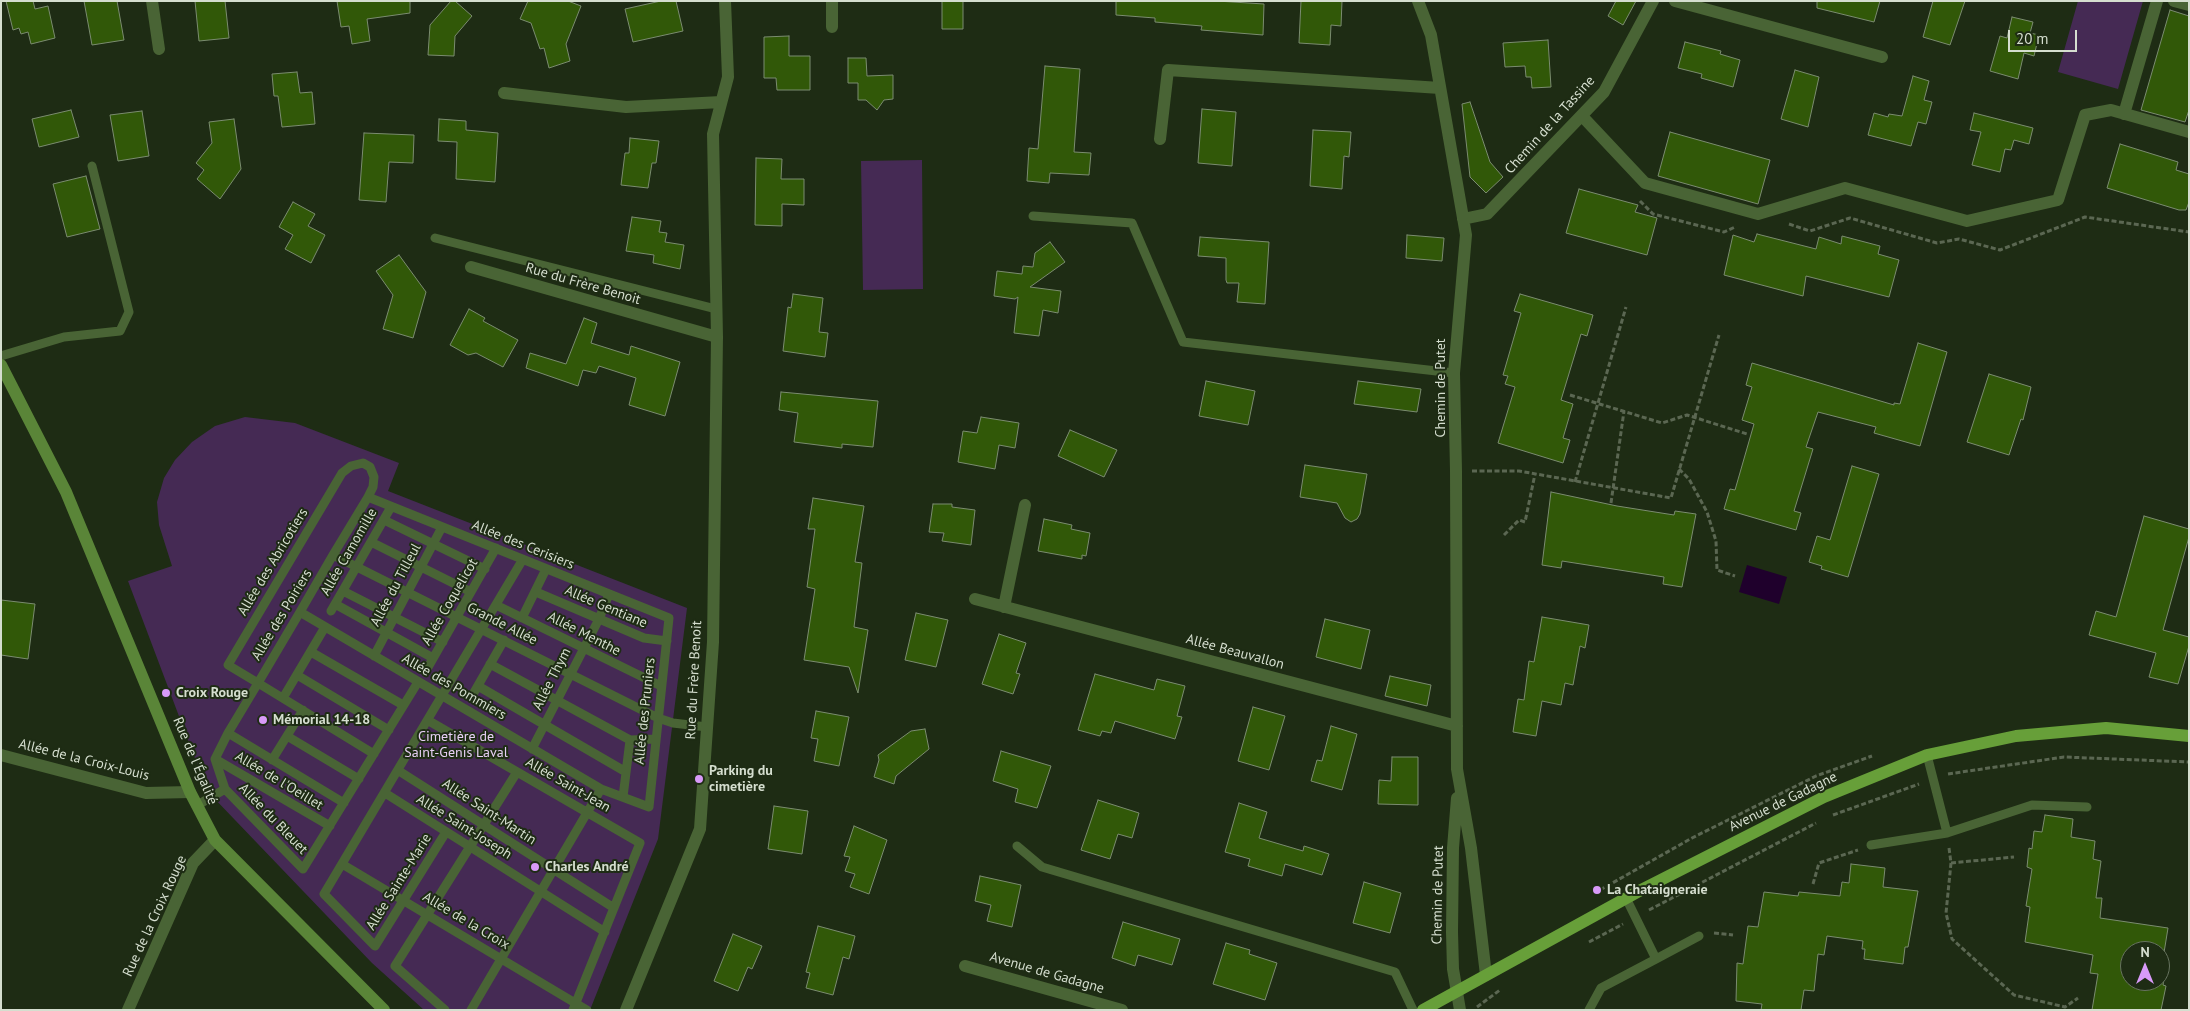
<!DOCTYPE html>
<html>
<head>
<meta charset="utf-8">
<style>
	body { margin:0 }
	#map { position:relative; width:2190px; height:1011px; overflow:hidden; background:#1e2c14; font-family:"PT Sans",sans-serif }
	canvas { display:block }
	.frame { position:absolute; inset:0; border:2px solid #d5decf; pointer-events:none }
	.north { position:absolute; left:2120px; top:941px; width:50px; height:50px; box-sizing:border-box; background:#1e2c14; border:1px solid #67735f; border-radius:50%; rotate:0deg; font-size:14px; font-weight:700; line-height:20px; text-align:center; color:#d5decf }
	.north::after { content:''; display:block; margin:auto; width:18px; height:22px; background:#d89af8; clip-path:polygon(50% 0,100% 100%,50% 72%,0 100%) }
	.scale { position:absolute; left:2008px; top:30px; width:69px; height:22px; box-sizing:border-box; border:2px solid #d5decf; border-top:0; padding-left:6px; font-size:15px; line-height:18px; white-space:nowrap; color:#d5decf; -webkit-text-stroke:4px #1e2c14; paint-order:stroke }
</style>
</head>
<body>
<div id="map">
<canvas width="2190" height="1011"></canvas>
<div class="frame"></div>
<div class="north">N</div>
<div class="scale">20 m</div>
</div>
<script>
const c = document.querySelector('canvas').getContext('2d');
c.lineJoin = 'round';
function fill(path, color) { c.fillStyle = color; c.fill(path, 'evenodd'); }
const shape = rows => new Path2D(rows.map(r => 'M' + r).join(''));
function strokePath(path, color, width, dash) { c.strokeStyle = color; c.lineWidth = width; c.lineCap = dash ? 'butt' : 'round'; c.setLineDash(dash || []); c.stroke(path); }
function write(font, color, halo, rows, align = 'center') {
  c.font = font + ' "PT Sans",sans-serif'; c.lineWidth = 4; c.setLineDash([]); c.textBaseline = 'middle'; c.strokeStyle = halo; c.fillStyle = color; for (const [text, x, y, turn = 0] of rows) {
    c.save(); c.translate(x, y); c.rotate((+turn || 0) * Math.PI / 180); c.textAlign = isNaN(turn) ? turn : align; if (halo) c.strokeText(text, 0, 0); c.fillText(text, 0, 0); c.restore();
  }
}
const green = shape([
	[2078,1,2143,1,2118,89,2058,72],
	[922,160,923,289,863,290,861,161],
	[245,417,295,423,399,463,388,491,687,608,658,839,590,1010,424,1010,372,963,212,796,194,756,128,581,172,566,159,525,157,502,164,478,175,460,192,442,215,426]
]);
const water = shape([
	[1747,565,1787,577,1779,604,1739,592]
]);
const building = shape([
	[6,1,33,1,35,9,48,6,55,38,31,44,28,32,21,34,19,28,13,30,6,1],
	[84,1,117,1,124,40,92,45,84,1],
	[195,1,225,1,229,38,199,41,195,1],
	[337,1,410,1,410,13,367,19,370,41,352,44,349,26,341,27,337,1],
	[451,1,455,1,472,16,455,36,454,56,428,55,430,25,451,1],
	[528,1,568,1,581,6,566,44,570,61,549,68,544,48,540,49,531,23,520,19,528,1],
	[661,1,676,1,683,31,633,42,625,9,661,1],
	[942,1,963,1,963,29,942,29,942,1],
	[1116,1,1217,1,1264,4,1263,35,1201,30,1202,26,1155,22,1155,18,1116,15,1116,1],
	[1301,1,1342,1,1341,26,1331,25,1330,45,1299,43,1301,1],
	[1616,1,1636,1,1623,25,1608,16,1616,1],
	[1817,1,1880,1,1874,22,1817,8,1817,1],
	[1933,1,1965,1,1950,45,1923,37,1933,1],
	[2170,10,2189,16,2189,110,2185,122,2141,110,2170,10],
	[2012,17,2033,22,2030,33,2039,35,2034,56,2024,53,2018,79,1990,71,2000,36,2007,38,2012,17],
	[789,36,789,56,810,56,810,90,777,90,776,78,764,78,764,37,789,36],
	[1548,40,1551,87,1532,88,1531,77,1526,77,1525,66,1505,67,1503,43,1548,40],
	[1685,42,1721,51,1720,54,1740,60,1733,87,1701,78,1702,74,1678,68,1685,42],
	[848,58,866,58,867,76,893,75,893,99,884,100,877,110,866,100,858,100,858,83,848,83,848,58],
	[1045,66,1080,69,1074,152,1091,153,1089,175,1050,173,1049,183,1027,181,1029,148,1038,149,1045,66],
	[1795,70,1819,77,1808,127,1781,119,1795,70],
	[297,72,300,93,312,92,315,124,282,127,278,96,274,96,272,74,297,72],
	[1913,76,1929,81,1924,100,1932,102,1926,124,1918,122,1911,146,1868,135,1874,113,1888,117,1889,114,1902,116,1913,76],
	[1470,102,1490,162,1503,177,1486,193,1470,177,1462,104,1470,102],
	[1202,109,1236,112,1232,166,1198,163,1202,109],
	[71,110,79,137,39,147,32,119,71,110],
	[142,111,149,156,118,161,110,115,142,111],
	[1974,113,2033,128,2029,144,2014,140,2011,150,2005,149,2000,172,1972,165,1981,132,1970,130,1974,113],
	[234,119,241,169,220,199,197,179,204,170,196,163,212,143,209,122,234,119],
	[439,119,466,121,466,130,498,133,495,182,456,179,457,142,438,141,439,119],
	[1313,130,1351,132,1349,157,1344,156,1342,189,1310,186,1313,130],
	[1670,132,1770,160,1758,204,1658,176,1670,132],
	[364,133,414,135,413,163,389,162,386,202,359,200,364,133],
	[630,138,659,141,656,163,652,163,648,188,621,185,625,153,629,153,630,138],
	[2120,144,2178,162,2176,170,2189,174,2189,202,2186,210,2179,210,2107,188,2120,144],
	[756,158,782,159,781,179,804,179,804,205,782,204,782,226,755,225,756,158],
	[86,176,100,229,67,237,53,184,86,176],
	[1579,189,1638,205,1635,212,1657,218,1647,255,1566,233,1579,189],
	[293,202,315,214,308,226,325,235,311,263,285,249,293,235,279,227,293,202],
	[632,217,661,221,659,232,667,233,665,242,684,245,680,269,653,263,654,255,626,251,632,217],
	[1757,234,1816,249,1819,237,1841,244,1842,236,1880,246,1878,254,1899,260,1889,297,1806,276,1803,296,1724,275,1733,235,1754,242,1757,234],
	[1407,235,1444,238,1442,261,1406,258,1407,235],
	[1200,237,1269,242,1265,304,1237,302,1239,283,1227,283,1226,280,1226,258,1198,256,1200,237],
	[1050,242,1065,262,1030,287,1061,291,1058,313,1043,310,1039,336,1014,333,1018,297,1015,299,994,296,997,271,1022,274,1023,266,1033,267,1035,253,1050,242],
	[399,255,426,292,413,338,383,329,393,295,376,271,399,255],
	[793,294,823,298,819,332,828,333,825,357,783,351,788,307,791,308,793,294],
	[1520,294,1593,315,1587,336,1581,334,1561,400,1573,404,1563,438,1570,440,1563,463,1498,443,1515,387,1505,384,1508,376,1503,375,1521,313,1514,311,1520,294],
	[469,309,485,318,483,321,518,340,503,367,476,353,468,355,450,345,469,309],
	[584,318,597,323,591,343,629,355,631,346,680,362,665,416,629,405,636,378,599,366,596,373,583,370,578,386,526,368,530,353,566,364,584,318],
	[1918,343,1947,352,1920,446,1874,433,1876,427,1818,412,1806,447,1813,449,1794,511,1801,513,1796,530,1724,509,1730,489,1735,490,1754,424,1742,420,1752,387,1746,385,1752,363,1894,405,1894,403,1900,404,1918,343],
	[1989,374,2031,387,2023,420,2021,419,2009,455,1967,442,1989,374],
	[1206,381,1255,391,1248,425,1199,416,1206,381],
	[1358,381,1421,389,1417,412,1354,404,1358,381],
	[781,392,878,401,873,447,842,444,842,448,794,442,798,413,779,410,781,392],
	[981,417,1019,423,1015,448,999,445,995,469,958,462,963,431,977,433,981,417],
	[1070,430,1117,450,1104,477,1058,456,1070,430],
	[1305,465,1367,474,1360,514,1357,519,1351,522,1345,518,1337,503,1300,497,1305,465],
	[1852,466,1879,474,1848,577,1821,569,1822,566,1809,562,1817,536,1830,540,1852,466],
	[1551,492,1617,506,1674,515,1675,511,1696,514,1682,587,1663,584,1664,577,1562,561,1561,568,1542,565,1551,492],
	[813,498,864,506,855,562,862,563,854,627,868,630,858,693,849,667,804,660,815,589,807,587,815,529,808,529,813,498],
	[933,504,952,504,952,507,975,510,971,545,942,541,944,533,929,532,933,504],
	[2144,516,2189,529,2189,537,2163,630,2189,637,2189,646,2178,684,2149,677,2156,653,2089,635,2096,611,2116,617,2144,516],
	[1044,519,1072,525,1071,529,1090,533,1086,556,1082,555,1082,559,1038,551,1044,519],
	[1,600,35,604,28,659,1,655,1,600],
	[916,613,948,620,936,667,905,660,916,613],
	[1542,617,1589,625,1585,648,1580,646,1573,685,1565,683,1561,705,1542,701,1536,736,1513,732,1518,699,1524,700,1529,661,1534,662,1542,617],
	[1325,619,1370,630,1361,669,1316,657,1325,619],
	[999,634,1026,643,1016,673,1020,674,1013,694,982,684,999,634],
	[1095,674,1154,690,1157,679,1185,686,1177,716,1182,717,1175,739,1115,721,1111,733,1102,731,1100,736,1078,730,1095,674],
	[1390,676,1431,685,1427,706,1385,696,1390,676],
	[1253,707,1285,716,1269,770,1238,761,1253,707],
	[816,711,849,717,839,766,814,761,818,739,811,738,816,711],
	[1331,726,1357,734,1342,790,1311,781,1317,760,1322,761,1331,726],
	[925,729,929,749,896,776,894,784,874,777,879,760,878,755,911,731,925,729],
	[1001,751,1051,766,1037,808,1015,802,1018,789,993,781,1001,751],
	[1392,757,1418,757,1418,805,1378,804,1379,780,1391,781,1392,757],
	[1098,800,1139,813,1132,838,1118,834,1110,859,1081,850,1098,800],
	[1239,803,1267,812,1259,838,1303,851,1304,846,1329,854,1322,875,1285,864,1282,876,1248,866,1250,859,1225,852,1239,803],
	[774,806,808,811,802,854,768,849,774,806],
	[2045,815,2073,819,2071,837,2095,841,2093,859,2101,861,2096,898,2102,898,2100,918,2168,928,2162,965,2166,966,2163,985,2166,986,2161,1010,2092,1010,2098,974,2090,973,2093,955,2025,942,2030,907,2026,906,2032,869,2027,867,2029,848,2032,849,2034,831,2042,832,2045,815],
	[2130,951,2160,951,2160,981,2130,981,2130,951],
	[854,826,887,840,869,894,850,887,855,874,845,871,850,857,844,856,854,826],
	[1851,864,1885,868,1883,887,1918,891,1908,947,1905,947,1903,964,1864,959,1865,949,1862,949,1863,941,1827,936,1824,955,1818,954,1814,991,1804,990,1801,1010,1761,1010,1762,1004,1736,1001,1737,963,1743,964,1748,926,1758,927,1764,892,1798,896,1799,892,1840,896,1842,882,1849,883,1851,864],
	[980,876,1021,885,1012,927,987,921,991,905,975,901,980,876],
	[1364,882,1401,893,1390,933,1353,923,1364,882],
	[1123,922,1180,939,1172,965,1138,955,1135,966,1112,958,1123,922],
	[818,926,855,936,849,959,843,957,833,995,806,988,810,973,806,972,818,926],
	[733,934,762,946,752,969,748,967,738,991,714,981,733,934],
	[1226,943,1250,950,1249,954,1277,963,1265,1000,1213,984,1226,943]
]);
const path = shape([
	[1640,201,1653,214,1724,232,1735,227],
	[1789,224,1810,231,1850,218,1937,243,1959,239,2000,250,2085,217,2189,232],
	[1570,395,1662,423,1687,415,1747,434],
	[1679,469,1689,479,1707,512,1716,541,1717,570,1735,576],
	[1472,471,1519,471,1671,498,1719,335],
	[1575,482,1626,307],
	[1611,503,1624,411],
	[1504,535,1519,520,1525,522,1535,474],
	[1948,774,2064,757,2189,762],
	[1833,815,1919,784],
	[1949,848,1951,863,1946,913,1952,939,2014,995,2065,1007,2078,998],
	[1951,863,2014,857],
	[1813,884,1819,863,1858,850],
	[1600,890,1692,838,1816,776,1872,756],
	[1649,910,1816,823],
	[1714,933,1733,935],
	[1589,942,1623,924],
	[1477,1007,1500,990]
]);
const lane = shape([
	[1033,216,1132,223,1183,342,1454,373],
	[435,238,716,309],
	[1,356,64,337,120,331,129,312,92,166],
	[384,520,485,569],
	[371,542,471,592],
	[333,555,658,718,673,723,707,727],
	[343,591,443,642],
	[536,592,644,638,667,641],
	[335,604,433,658],
	[496,605,661,686],
	[331,611,391,507],
	[300,612,601,789,649,807,669,618,368,497],
	[522,618,546,569],
	[311,652,403,705],
	[374,656,442,527],
	[490,664,630,740],
	[427,669,496,548],
	[297,675,389,730],
	[478,686,626,772],
	[472,696,504,640],
	[283,698,325,627],
	[429,721,640,843,573,1010],
	[228,733,344,803],
	[287,736,359,779],
	[532,749,599,619,609,594],
	[215,759,228,733,258,683,300,612,333,555,368,497,373,487,374,477,370,467,363,463,351,466,342,473,228,665,258,683,374,754],
	[215,759,225,789,303,869,418,682],
	[215,759,330,826],
	[272,760,303,710],
	[399,771,614,908],
	[385,793,605,932],
	[623,797,630,740,656,739],
	[196,806,225,789],
	[446,832,375,946,324,894,523,559],
	[1947,833,2032,805,2087,807],
	[1871,845,1947,833,1927,755],
	[1017,846,1042,867,1395,972,1413,1010],
	[342,864,587,1010],
	[1656,959,1699,936],
	[445,1010,395,966,517,772],
	[471,1010,601,789],
	[1589,1010,1601,988,1656,959,1626,898]
]);
const street = shape([
	[152,1,159,49],
	[832,1,832,27],
	[1418,1,1431,35,1466,235,1454,373,1456,471,1457,769,1471,848,1486,975],
	[1675,1,1882,57],
	[2174,1,2189,5],
	[504,93,626,107,721,102],
	[2124,114,2157,1],
	[1582,116,1645,183,1758,214,1845,188,1967,221,2058,200,2085,115,2111,110,2189,132],
	[1160,139,1168,70,1440,88],
	[1463,219,1487,214,1604,92,1653,1],
	[471,267,717,337],
	[975,599,1457,726],
	[1004,607,1025,505],
	[1,755,146,793,190,792],
	[1457,798,1453,848,1452,932,1453,969,1460,1010],
	[965,966,1122,1010],
	[128,1010,193,863,215,840],
	[626,1010,700,829,713,642,717,337,713,134,728,77,725,1]
]);
const secondary = shape([
	[1,365,66,492,190,792,215,840,384,1010]
]);
const primary = shape([
	[1423,1010,1641,890,1824,797,1927,755,2016,736,2106,728,2189,736]
]);
const markers = [
	[166,693,5,"#d89af8"],
	[263,720,5,"#d89af8"],
	[699,779,5,"#d89af8"],
	[535,867,5,"#d89af8"],
	[1597,890,5,"#d89af8"]
];
const streetNames = [
	["Chemin de la Tassine",1550,125,-48],
	["Rue du Frère Benoit",583,284,16],
	["Chemin de Putet",1441,388,-90],
	["Allée des Cerisiers",523,545,22],
	["Allée Camomille",349,552,-60],
	["Allée des Abricotiers",273,562,-59],
	["Allée du Tilleul",396,585,-62],
	["Allée Coquelicot",450,602,-60],
	["Allée Gentiane",606,607,23],
	["Allée des Poiriers",282,615,-59],
	["Grande Allée",502,624,27],
	["Allée Menthe",584,634,27],
	["Allée Beauvallon",1235,652,15],
	["Allée Thym",552,679,-63],
	["Rue du Frère Benoit",694,680,-87],
	["Allée des Pommiers",454,687,30],
	["Allée des Pruniers",645,711,-84],
	["Allée de la Croix-Louis",84,760,14],
	["Rue de l'Égalité",195,761,67],
	["Allée de l'Oeillet",279,781,31],
	["Allée Saint-Jean",568,785,30],
	["Avenue de Gadagne",1783,802,-26],
	["Allée Saint-Martin",489,812,33],
	["Allée du Bleuet",273,819,46],
	["Allée Saint-Joseph",464,827,32],
	["Allée Sainte-Marie",399,882,-58],
	["Chemin de Putet",1438,895,-89],
	["Rue de la Croix Rouge",155,916,-65],
	["Allée de la Croix",466,921,31],
	["Avenue de Gadagne",1047,973,16]
];
const poiNames = [
	["Croix Rouge",176,693],
	["Mémorial 14-18",273,720],
	["Parking du",709,771],
	["cimetière",709,787],
	["Charles André",545,867],
	["La Chataigneraie",1607,890]
];
const parkNames = [
	["Cimetière de",456,737],
	["Saint-Genis Laval",456,753]
];
fill(green, '#452a54');
fill(water, '#1f002c');
fill(building, '#315808');
strokePath(building, '#7b8c70', 1);
strokePath(path, '#5b6752', 3, [5, 2.5]);
strokePath(lane, '#496435', 9);
strokePath(street, '#496435', 12);
strokePath(secondary, '#5a8538', 12);
strokePath(primary, '#679f39', 12);
for (const [x, y, r, color] of markers) { const dot = new Path2D(); dot.arc(x, y, r, 0, 2 * Math.PI); c.fillStyle = color; c.fill(dot); strokePath(dot, '#1e2c14', 2); }
write('14px', '#d5decf', '#1e2c14', streetNames);
write('bold 14px', '#d5decf', '#1e2c14', poiNames, 'left');
write('14px', '#e7cff5', '#1e2c14', parkNames);
</script>
</body>
</html>
